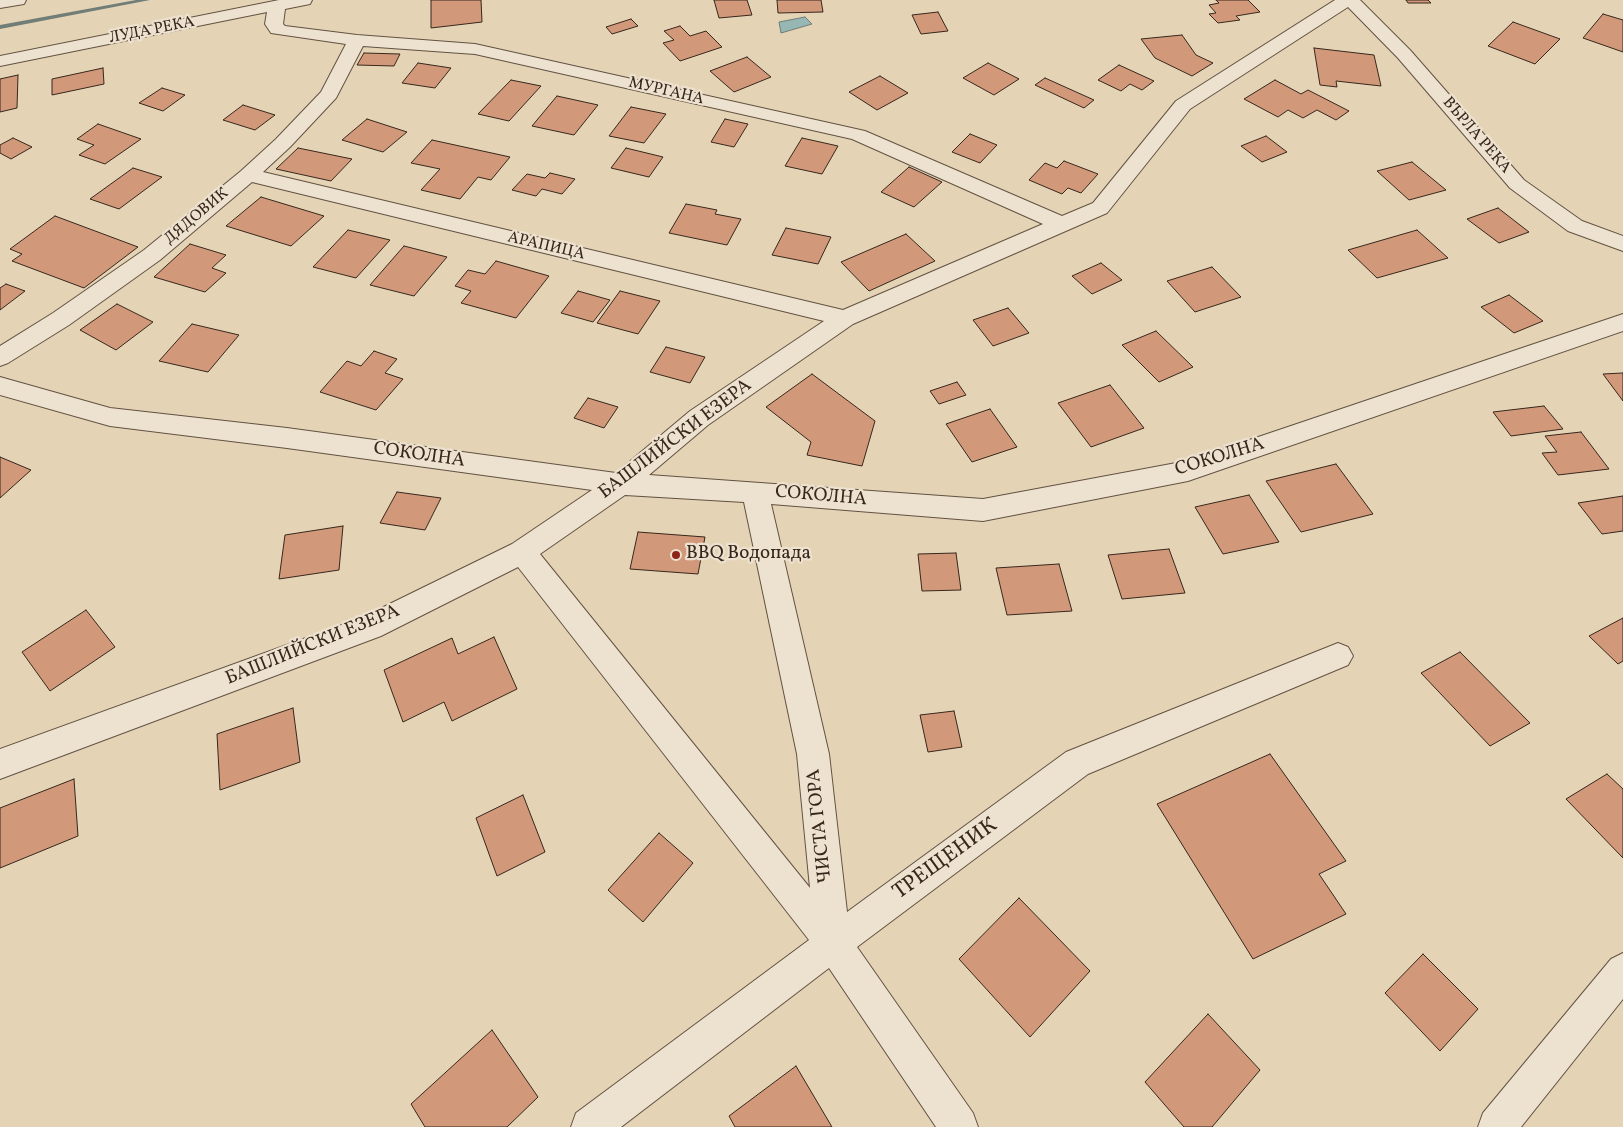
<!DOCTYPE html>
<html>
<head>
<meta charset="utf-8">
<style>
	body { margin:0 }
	canvas { display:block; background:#e4d3b5 }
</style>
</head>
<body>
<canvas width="1623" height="1127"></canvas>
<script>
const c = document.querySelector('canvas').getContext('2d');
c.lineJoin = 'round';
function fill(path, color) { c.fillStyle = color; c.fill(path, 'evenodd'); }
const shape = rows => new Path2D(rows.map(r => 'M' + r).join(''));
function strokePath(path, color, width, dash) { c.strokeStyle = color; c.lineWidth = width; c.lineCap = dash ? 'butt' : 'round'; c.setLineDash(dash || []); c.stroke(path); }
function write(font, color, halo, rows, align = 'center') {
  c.font = font + ' Vollkorn,serif'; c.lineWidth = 4.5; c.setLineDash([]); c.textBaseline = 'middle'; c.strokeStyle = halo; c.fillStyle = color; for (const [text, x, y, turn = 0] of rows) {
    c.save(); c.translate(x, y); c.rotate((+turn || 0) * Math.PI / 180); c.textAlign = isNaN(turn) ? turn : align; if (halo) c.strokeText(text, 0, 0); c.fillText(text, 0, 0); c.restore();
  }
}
const water = shape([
	[805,17,812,24,781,33,779,22,805,17]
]);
const stream = shape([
	[136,0,150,0,0,29,0,25,136,0]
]);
const building = shape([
	[431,0,481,0,482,22,431,28,431,0],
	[714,0,747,0,752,15,719,18,714,0],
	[777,0,821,0,823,12,778,13,777,0],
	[1216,0,1248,0,1260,12,1236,16,1240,20,1218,23,1209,14,1216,13,1209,5,1219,3,1216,0],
	[1406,0,1428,0,1431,3,1408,3,1406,0],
	[938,12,948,31,921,34,912,15,938,12],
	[1603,14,1623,20,1623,52,1583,38,1603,14],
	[631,19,638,26,612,34,606,27,631,19],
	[1513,22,1560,39,1535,64,1488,46,1513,22],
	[680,26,690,36,706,31,722,47,680,61,663,43,674,40,664,31,680,26],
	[1182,35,1196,55,1213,63,1192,76,1155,58,1141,39,1182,35],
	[1314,48,1374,55,1381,86,1336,81,1337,87,1320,85,1314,48],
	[364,53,400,54,394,66,357,65,364,53],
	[747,57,771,77,734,92,710,71,747,57],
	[418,63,451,68,435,88,402,83,418,63],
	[988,63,1019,79,994,95,963,78,988,63],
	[1119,65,1154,81,1142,90,1130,84,1121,91,1098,80,1119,65],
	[103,68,104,84,52,95,52,79,103,68],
	[18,75,17,108,0,112,0,79,18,75],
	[880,76,908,93,877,110,849,92,880,76],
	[1045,78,1094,100,1084,108,1035,85,1045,78],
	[511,80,541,86,509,121,478,114,511,80],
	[1275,80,1301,94,1308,90,1349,111,1336,120,1317,110,1303,118,1288,110,1278,117,1244,99,1275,80],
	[162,88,185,95,163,111,139,103,162,88],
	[557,96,598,105,574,135,532,126,557,96],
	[243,105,275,115,255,130,223,120,243,105],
	[631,107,666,114,644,143,609,136,631,107],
	[367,119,407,132,383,152,342,140,367,119],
	[725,119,748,124,734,147,711,142,725,119],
	[98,124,141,139,105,164,79,155,94,145,77,139,98,124],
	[970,134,997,145,980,163,952,152,970,134],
	[1266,136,1287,152,1262,162,1241,146,1266,136],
	[13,138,32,147,11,159,0,153,0,145,13,138],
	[802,138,838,146,822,174,785,166,802,138],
	[432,140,510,157,491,180,478,177,460,199,421,190,440,169,411,163,432,140],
	[298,148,352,159,331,181,276,169,298,148],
	[626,148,663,157,649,177,611,168,626,148],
	[1064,161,1098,174,1081,193,1068,188,1062,194,1029,180,1045,163,1057,168,1064,161],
	[1412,162,1446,190,1409,200,1377,171,1412,162],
	[909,167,942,182,914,207,881,192,909,167],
	[133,168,162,177,119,209,90,199,133,168],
	[550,173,575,179,562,194,542,189,536,196,512,190,527,174,545,178,550,173],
	[261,197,324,216,291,246,226,226,261,197],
	[686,204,717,210,715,214,741,219,727,245,669,233,686,204],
	[1498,208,1529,232,1499,243,1467,219,1498,208],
	[55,216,138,247,84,288,12,261,22,254,10,249,55,216],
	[786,228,831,237,818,264,772,255,786,228],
	[348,230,390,240,356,278,313,267,348,230],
	[1417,230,1448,258,1377,278,1348,250,1417,230],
	[906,234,935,261,869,291,841,262,906,234],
	[190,244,226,255,212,268,226,273,205,292,154,277,190,244],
	[404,246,447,257,414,296,370,285,404,246],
	[496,261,549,276,516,318,461,303,471,291,455,286,468,270,485,274,496,261],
	[1101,263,1122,280,1092,294,1072,276,1101,263],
	[1212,267,1241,297,1195,312,1167,281,1212,267],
	[6,284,25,291,0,310,0,288,6,284],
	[578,291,610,300,593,322,561,313,578,291],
	[620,291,660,301,638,334,597,323,620,291],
	[1509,295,1543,321,1514,333,1481,307,1509,295],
	[117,304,153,322,116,350,80,330,117,304],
	[1008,308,1029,333,993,346,973,320,1008,308],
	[192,324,239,335,208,372,159,361,192,324],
	[1156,331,1193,367,1159,382,1122,345,1156,331],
	[666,347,705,357,690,383,650,372,666,347],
	[374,351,397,359,385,373,403,379,376,410,320,392,347,361,361,366,374,351],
	[1623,373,1623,401,1603,374,1623,373],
	[812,374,875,421,862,466,807,455,811,442,766,407,812,374],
	[957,382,966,395,939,404,930,391,957,382],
	[1110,385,1144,428,1091,447,1058,403,1110,385],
	[588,398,618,407,604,428,574,418,588,398],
	[1544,406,1563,429,1511,436,1493,412,1544,406],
	[990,409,1017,447,972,462,946,424,990,409],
	[1581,432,1609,469,1558,475,1542,453,1557,452,1545,436,1581,432],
	[0,457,31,470,0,498,0,457],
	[1336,464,1373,514,1301,532,1266,481,1336,464],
	[397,492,441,498,425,530,380,523,397,492],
	[1249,495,1279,542,1223,554,1195,507,1249,495],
	[1623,496,1623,531,1602,534,1578,503,1623,496],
	[343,526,339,570,279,579,285,535,343,526],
	[638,532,705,537,698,574,630,569,638,532],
	[1169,549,1185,593,1122,599,1108,555,1169,549],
	[956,553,961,590,922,591,918,554,956,553],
	[1059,564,1072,611,1007,615,996,568,1059,564],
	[86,610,115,647,50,691,22,652,86,610],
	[1623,618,1623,661,1618,664,1589,636,1623,618],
	[494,637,517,689,452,721,444,702,403,722,384,670,452,638,458,654,494,637],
	[1460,652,1530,723,1490,746,1421,673,1460,652],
	[293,708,300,762,220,790,217,734,293,708],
	[954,711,962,747,928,752,920,715,954,711],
	[1270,754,1346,861,1319,874,1346,914,1253,959,1157,804,1270,754],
	[1607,774,1623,789,1623,858,1566,799,1607,774],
	[74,779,78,836,0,868,0,808,74,779],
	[523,795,545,852,497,876,476,818,523,795],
	[659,833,693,863,643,922,608,890,659,833],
	[1019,898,1090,971,1030,1037,959,959,1019,898],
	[1423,954,1478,1009,1440,1051,1385,993,1423,954],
	[1208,1014,1260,1070,1212,1127,1184,1127,1145,1082,1208,1014],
	[492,1030,538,1097,507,1127,425,1127,411,1104,492,1030],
	[796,1066,832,1127,735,1127,729,1116,796,1066]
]);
const minor = shape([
	[0,0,26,0,24,4,0,8,0,0],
	[279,0,312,0,310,4,285,9,283,24,285,26,357,35,475,44,865,131,1062,216,1093,203,1176,101,1335,0,1360,0,1410,50,1524,180,1582,221,1623,236,1623,251,1568,231,1510,188,1398,58,1348,7,1190,109,1107,213,853,324,708,425,649,475,983,499,1187,461,1623,314,1623,331,1188,481,983,521,771,504,829,754,847,912,1066,752,1338,643,1348,647,1353,656,1348,665,1088,774,857,947,973,1113,978,1127,936,1127,829,968,621,1127,571,1127,576,1113,809,940,518,567,381,636,0,779,0,749,361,618,512,544,592,490,287,448,110,426,0,395,0,377,110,408,287,428,616,473,690,411,824,321,252,182,160,260,69,325,8,363,0,366,0,346,53,313,144,250,241,171,276,139,321,92,346,44,271,33,265,24,267,12,0,66,0,56,279,0],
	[363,46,475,54,852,139,1043,224,843,310,263,172,290,147,336,98,363,46],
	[625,495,744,502,797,754,810,888,540,554,625,495],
	[1623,953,1623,999,1521,1127,1478,1127,1483,1113,1611,959,1623,953]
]);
const markers = [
	[676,555,5,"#8f2418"]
];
const farStreetnames = [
	["ЛУДА РЕКА",152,31,-11],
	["МУРГАНА",666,92,13],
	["ВЪРЛА РЕКА",1476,136,49],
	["ДЯДОВИК",197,217,-40],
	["АРАПИЦА",546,247,13]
];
const streetNames = [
	["БАШЛИЙСКИ ЕЗЕРА",676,440,-37],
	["СОКОЛНА",419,456,8],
	["СОКОЛНА",1220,458,-17],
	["СОКОЛНА",821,497,5],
	["БАШЛИЙСКИ ЕЗЕРА",313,646,-22],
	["ЧИСТА ГОРА",821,826,-96]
];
const poiNames = [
	["BBQ Водопада",686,555]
];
const nearStreetnames = [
	["ТРЕЩЕНИК",946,860,-36]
];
fill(water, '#97b7b4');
strokePath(water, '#717d77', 1);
fill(stream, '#717d77');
fill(building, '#d1997a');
strokePath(building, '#37271c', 1);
strokePath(minor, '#625242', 2);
fill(minor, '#ede2cf');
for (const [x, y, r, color] of markers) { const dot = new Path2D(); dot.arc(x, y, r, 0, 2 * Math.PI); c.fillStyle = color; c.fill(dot); strokePath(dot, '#ede2cf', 2); }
write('16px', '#37271c', '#ede2cf', farStreetnames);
write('19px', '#37271c', '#ede2cf', streetNames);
write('19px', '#37271c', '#ede2cf', poiNames, 'left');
write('22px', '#37271c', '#ede2cf', nearStreetnames);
</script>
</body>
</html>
